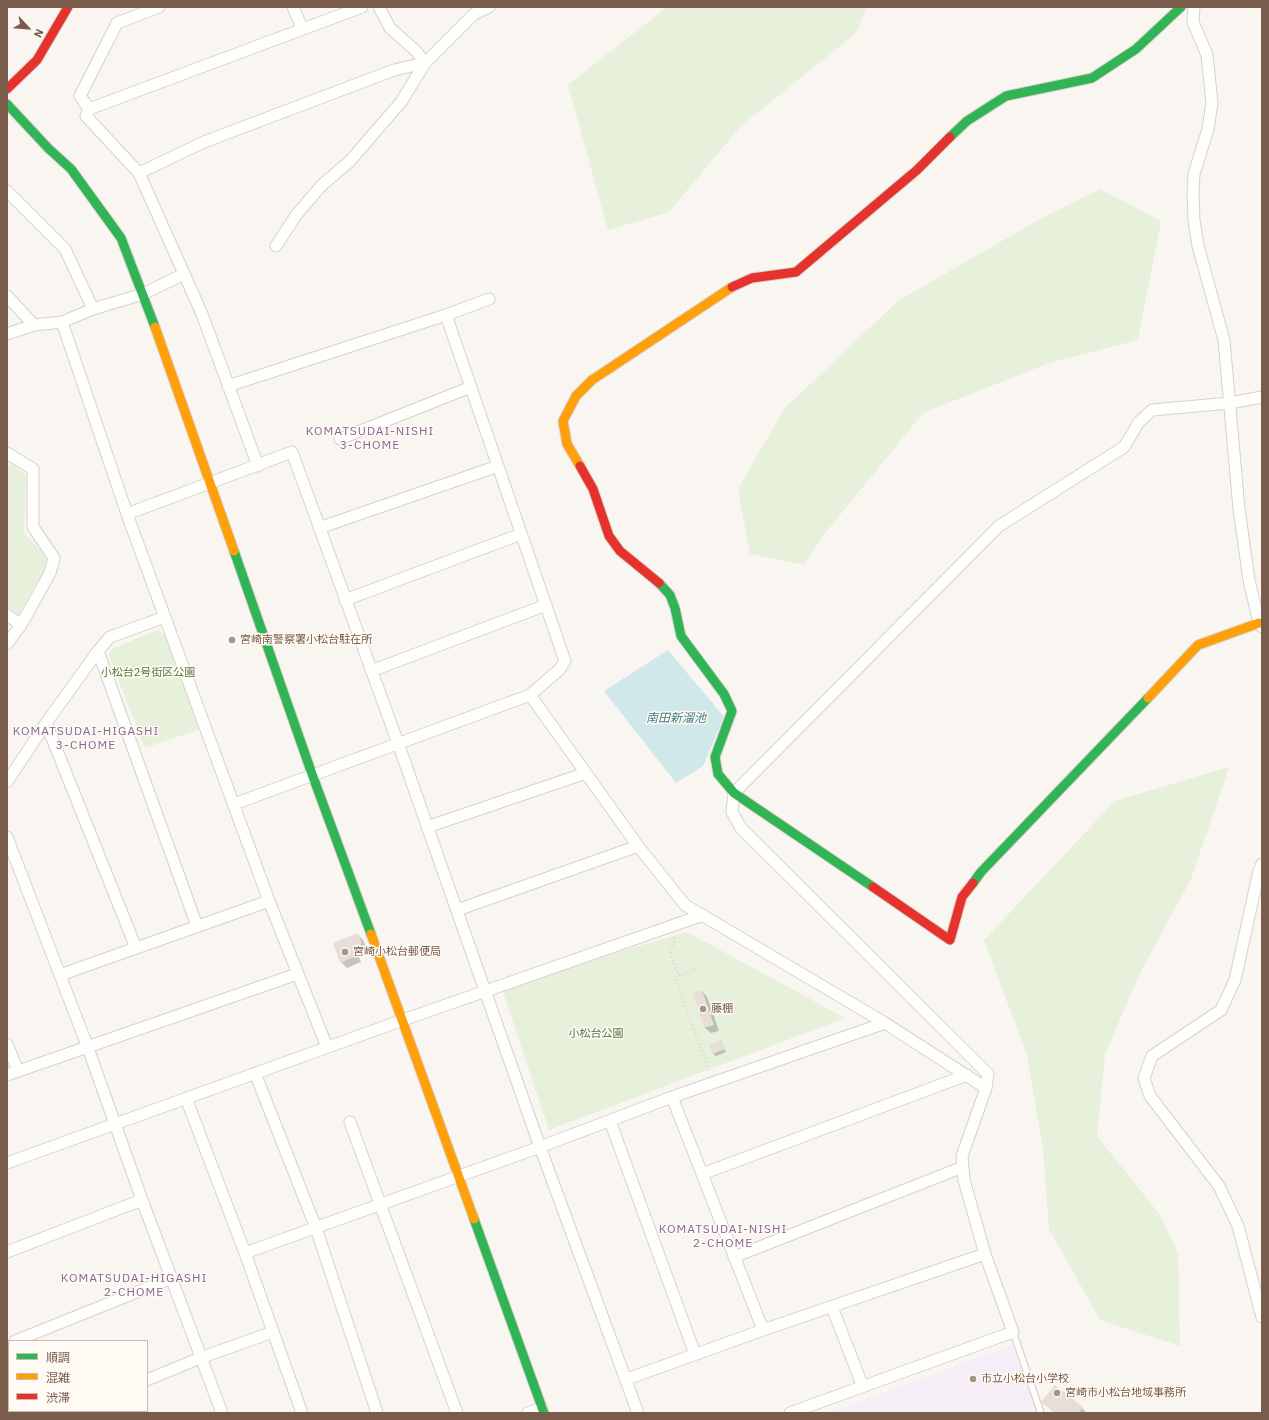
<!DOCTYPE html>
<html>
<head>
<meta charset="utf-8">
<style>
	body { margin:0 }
	#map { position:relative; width:1269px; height:1420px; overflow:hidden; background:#f9f5f0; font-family:"IBM Plex Sans","Noto Sans JP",sans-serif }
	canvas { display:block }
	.frame { position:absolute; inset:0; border:8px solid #7a5c4d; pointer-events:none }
	.legend { position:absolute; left:8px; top:1340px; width:140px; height:72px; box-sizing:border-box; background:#fffaf3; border:1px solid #cabbb1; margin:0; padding:5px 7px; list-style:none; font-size:12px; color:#7a5c4d }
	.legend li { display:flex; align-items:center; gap:8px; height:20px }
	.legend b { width:20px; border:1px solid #cabbb1 }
	.north { position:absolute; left:8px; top:8px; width:40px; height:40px; -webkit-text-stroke:3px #fffaf3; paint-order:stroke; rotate:116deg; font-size:11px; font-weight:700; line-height:16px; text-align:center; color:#7a5c4d }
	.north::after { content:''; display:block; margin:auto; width:14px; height:18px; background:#7a5c4d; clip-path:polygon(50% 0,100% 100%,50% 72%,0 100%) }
</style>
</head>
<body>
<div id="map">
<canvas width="1269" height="1420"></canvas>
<div class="frame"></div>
<ul class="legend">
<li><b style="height:5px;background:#30b455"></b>順調</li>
<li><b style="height:5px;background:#ff9f0a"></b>混雑</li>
<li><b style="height:5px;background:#e5322d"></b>渋滞</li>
</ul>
<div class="north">N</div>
</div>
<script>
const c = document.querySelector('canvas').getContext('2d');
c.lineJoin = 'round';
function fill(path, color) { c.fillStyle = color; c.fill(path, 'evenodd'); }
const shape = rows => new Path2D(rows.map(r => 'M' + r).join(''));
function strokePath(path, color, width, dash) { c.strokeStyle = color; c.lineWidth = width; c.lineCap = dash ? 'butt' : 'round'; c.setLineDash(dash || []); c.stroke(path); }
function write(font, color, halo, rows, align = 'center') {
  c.font = font + ' "IBM Plex Sans","Noto Sans JP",sans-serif'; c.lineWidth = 3; c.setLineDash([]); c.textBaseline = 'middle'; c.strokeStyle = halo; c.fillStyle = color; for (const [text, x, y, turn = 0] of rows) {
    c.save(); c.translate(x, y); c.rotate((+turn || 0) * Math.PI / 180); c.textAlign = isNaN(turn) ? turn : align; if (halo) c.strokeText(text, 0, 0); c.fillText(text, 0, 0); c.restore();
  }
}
const education = shape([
	[1012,1345,1038,1413,829,1413]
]);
const green = shape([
	[667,7,866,7,857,32,741,126,669,212,608,230,568,85],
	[1100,189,1161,221,1138,340,1049,363,923,413,822,537,804,565,750,554,738,489,784,409,898,301,1040,219],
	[11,462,26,476,24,533,46,556,45,568,18,615,7,606,7,467],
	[158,630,165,635,200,729,145,748,109,656,111,649],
	[1229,767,1191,879,1141,971,1105,1054,1097,1136,1160,1215,1178,1253,1180,1346,1100,1320,1049,1229,1043,1149,1027,1055,984,940,1115,801],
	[687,932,845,1018,549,1130,501,986]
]);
const water = shape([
	[668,650,724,717,703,766,676,783,604,691]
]);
const shadow = shape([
	[357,934,363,940,367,949,357,953,361,962,347,968,341,962],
	[702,991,707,997,719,1031,711,1033,705,1028,694,994],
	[721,1041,726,1052,716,1056,713,1054],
	[1042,1402,1082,1408,1087,1413,1055,1413]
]);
const building = shape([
	[358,933,362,944,352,947,356,956,340,963,333,943],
	[702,990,714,1025,704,1028,693,993],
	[721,1040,725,1049,713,1054,709,1045],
	[1055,1385,1083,1407,1078,1413,1055,1413,1041,1402]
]);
const path = shape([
	[674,938,675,943,670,950,678,975],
	[699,968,675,977,710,1073]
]);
const lane = shape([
	[1013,1332,1041,1413]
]);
const street = shape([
	[293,7,302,28],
	[379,7,390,28,416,51,425,63],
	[1194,7,1193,22,1207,55,1212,103,1208,129,1194,174,1193,194,1194,220,1198,246,1224,340,1239,509,1249,580,1259,623,1262,627],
	[89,109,86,116,139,173,202,314,258,466],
	[89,109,362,7],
	[89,109,80,96,117,23,159,7],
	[139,173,204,142,394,70,425,63],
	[7,191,65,249,93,309],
	[276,246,297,214,322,185,350,161,401,102,425,63,474,14,489,7],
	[7,296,34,325],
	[62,322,127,514,269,901,327,1047],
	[7,334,34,325,62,322,93,309,143,294,184,274],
	[228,386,446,315,489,299],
	[340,439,471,387],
	[7,453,33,469,33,527,54,558,50,573,21,625,7,644],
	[127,514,292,452,398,743,540,1147,638,1413],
	[319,528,498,466],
	[345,600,521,534],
	[7,615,21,625],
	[98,651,197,926],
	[371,671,546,605],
	[530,695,638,846,685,905,885,1023,986,1088],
	[46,723,136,948],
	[7,782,46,723,98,651,110,637,165,617],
	[234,804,530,695,560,669,565,661,446,315],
	[427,827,586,773],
	[7,837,88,1048,142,1200,222,1413],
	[1262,864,1259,871,1235,980,1221,1010,1152,1056,1144,1078,1150,1096,1219,1186,1238,1226,1262,1317],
	[457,910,638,846],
	[60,975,269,901],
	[7,1044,18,1071],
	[255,1073,316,1228,377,1413],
	[7,1075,297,974],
	[672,1097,763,1330],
	[186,1098,245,1253,302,1413],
	[610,1121,695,1354],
	[350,1122,457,1413],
	[7,1163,403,1020,703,915],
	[702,1174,967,1075],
	[7,1252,142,1200],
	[245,1253,540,1147,672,1097,885,1023],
	[734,1257,963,1167],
	[832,1307,863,1387],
	[15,1341,172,1278],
	[7,1361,9,1363],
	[627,1379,763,1330,985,1254],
	[147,1380,200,1358,273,1332],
	[141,1411,142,1413],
	[64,1413,69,1411],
	[528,1413,542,1408],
	[790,1413,1013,1332,985,1254,964,1180,962,1156,986,1088,988,1074,741,828,732,812,734,793,999,526,1124,447,1139,422,1152,410,1230,403,1262,397]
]);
const fast = shape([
	[7,104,48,148,71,169,121,238,155,327],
	[950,137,967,121,1006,96,1092,78,1136,49,1181,7],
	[234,551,312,774,371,934],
	[659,583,670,595,675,608,681,636,724,694,732,711,715,757,718,774,734,793,873,887],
	[973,883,981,872,1148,698],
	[474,1219,544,1413]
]);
const slow = shape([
	[155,327,234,551],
	[580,466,567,444,563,421,576,396,592,380,732,287],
	[1148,698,1198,645,1259,623],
	[371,934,474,1219]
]);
const jam = shape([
	[7,89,37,60,68,7],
	[732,287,752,278,796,272,917,170,950,137],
	[580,466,593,489,609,536,620,551,659,583],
	[873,887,950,940,962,897,973,883]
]);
const markers = [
	[232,640,4,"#a69286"],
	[345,952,4,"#a69286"],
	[703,1009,4,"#a69286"],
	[973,1379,4,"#a69286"],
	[1057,1393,4,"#a69286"]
];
const poiNames = [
	["宮崎南警察署小松台駐在所",240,640],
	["宮崎小松台郵便局",353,952],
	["藤棚",711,1009],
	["市立小松台小学校",981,1379],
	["宮崎市小松台地域事務所",1065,1393]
];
const parkNames = [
	["小松台2号街区公園",148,673],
	["小松台公園",596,1034]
];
const neighbourhoodNames = [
	["KOMATSUDAI-NISHI",370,432],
	["3-CHOME",370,446],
	["KOMATSUDAI-HIGASHI",86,732],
	["3-CHOME",86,746],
	["KOMATSUDAI-NISHI",723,1230],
	["2-CHOME",723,1244],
	["KOMATSUDAI-HIGASHI",134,1279],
	["2-CHOME",134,1293]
];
const waterNames = [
	["南田新溜池",676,719]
];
fill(education, '#f6eef6');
fill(green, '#e7f0db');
fill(water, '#d0e8ea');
fill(shadow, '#0003');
fill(building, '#e6ded7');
strokePath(lane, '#d7d1cb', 8);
strokePath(street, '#d7d1cb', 13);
strokePath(fast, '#d9d2cb', 11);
strokePath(slow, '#d9d2cb', 11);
strokePath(jam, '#d9d2cb', 11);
strokePath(path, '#dcd5d0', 2.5, [1, 3]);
strokePath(lane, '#fefefd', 5.5);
strokePath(street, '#fefefd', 11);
strokePath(fast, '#30b455', 9);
strokePath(slow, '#ff9f0a', 9);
strokePath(jam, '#e5322d', 9);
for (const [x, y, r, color] of markers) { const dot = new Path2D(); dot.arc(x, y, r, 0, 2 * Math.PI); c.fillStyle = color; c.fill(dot); strokePath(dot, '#fffaf3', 1.5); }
write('11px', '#7a5c4d', '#fffaf3', poiNames, 'left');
write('11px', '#537a41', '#fffaf3', parkNames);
c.letterSpacing = '1px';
write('12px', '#846695', '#fffaf3', neighbourhoodNames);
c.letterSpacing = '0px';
write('italic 12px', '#437c86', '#fffaf3', waterNames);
</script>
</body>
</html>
